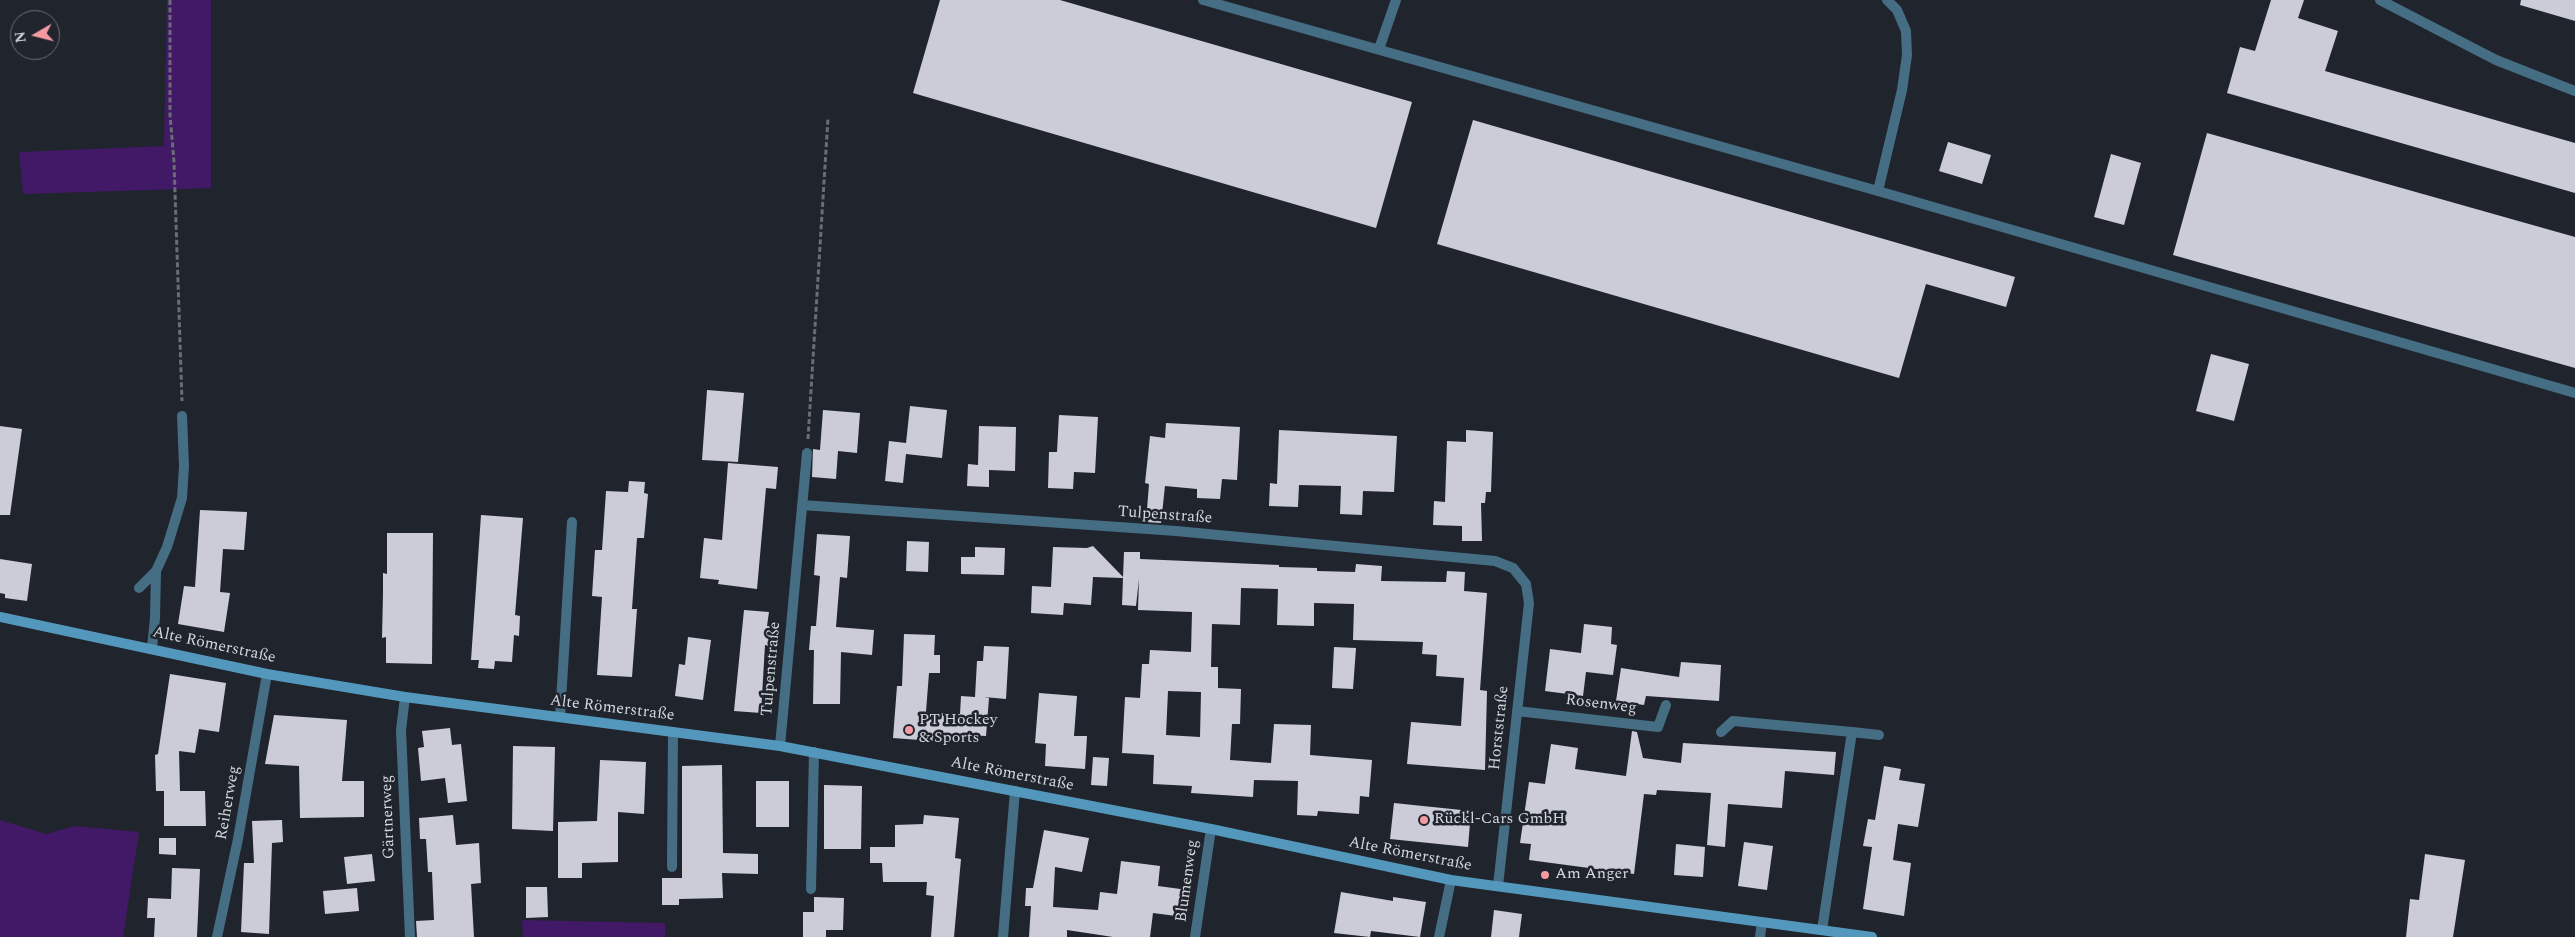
<!DOCTYPE html>
<html>
<head>
<meta charset="utf-8">
<style>
	body { margin:0 }
	#map { position:relative; width:2575px; height:937px; overflow:hidden; background:#20252d; font-family:Spectral,serif }
	canvas { display:block }
	.north { position:absolute; left:10px; top:10px; width:50px; height:50px; box-sizing:border-box; background:#20252d; border:1px solid #686c73; border-radius:50%; rotate:262deg; font-size:14px; font-weight:700; line-height:20px; text-align:center; color:#d3d7dc }
	.north::after { content:''; display:block; margin:auto; width:18px; height:22px; background:#f49aa1; clip-path:polygon(50% 0,100% 100%,50% 72%,0 100%) }
</style>
</head>
<body>
<div id="map">
<canvas width="2575" height="937"></canvas>
<div class="north">N</div>
</div>
<script>
const c = document.querySelector('canvas').getContext('2d');
c.lineJoin = 'round';
function fill(path, color) { c.fillStyle = color; c.fill(path, 'evenodd'); }
const shape = rows => new Path2D(rows.map(r => 'M' + r).join(''));
function strokePath(path, color, width, dash) { c.strokeStyle = color; c.lineWidth = width; c.lineCap = dash ? 'butt' : 'round'; c.setLineDash(dash || []); c.stroke(path); }
function write(font, color, halo, rows, align = 'center') {
  c.font = font + ' Spectral,serif'; c.lineWidth = 5; c.setLineDash([]); c.textBaseline = 'middle'; c.strokeStyle = halo; c.fillStyle = color; for (const [text, x, y, turn = 0] of rows) {
    c.save(); c.translate(x, y); c.rotate((+turn || 0) * Math.PI / 180); c.textAlign = isNaN(turn) ? turn : align; if (halo) c.strokeText(text, 0, 0); c.fillText(text, 0, 0); c.restore();
  }
}
const green = shape([
	[167,0,211,0,211,188,23,194,19,152,164,146],
	[0,820,46,834,74,826,139,832,123,937,0,937],
	[522,920,665,923,665,937,523,937]
]);
const building = shape([
	[940,0,1060,0,1412,102,1376,228,913,93],
	[2271,0,2304,0,2298,18,2338,31,2325,71,2575,143,2575,193,2227,93,2240,47,2255,51],
	[2521,0,2575,0,2575,21,2520,5],
	[1473,120,2015,277,2006,307,1926,284,1899,378,1437,244],
	[2207,133,2575,237,2575,368,2173,255],
	[1948,142,1991,155,1982,184,1939,171],
	[2111,154,2141,163,2124,225,2094,217],
	[2211,354,2249,364,2234,421,2196,411],
	[707,390,744,393,738,462,702,460],
	[910,406,947,410,942,458,906,454,903,483,885,481,889,441,906,443],
	[823,410,860,413,857,453,838,451,836,479,812,477,813,449,820,450],
	[1059,415,1098,417,1095,473,1074,472,1073,489,1048,488,1049,452,1057,452],
	[1166,423,1240,427,1237,480,1222,479,1220,499,1197,498,1197,489,1165,486,1161,523,1146,522,1149,484,1145,483,1150,436,1165,438],
	[0,426,22,429,10,515,0,515],
	[979,426,1016,427,1015,471,989,470,989,487,967,486,968,464,978,465],
	[1279,430,1397,436,1394,492,1363,491,1362,515,1340,514,1341,486,1299,485,1298,507,1269,506,1270,483,1277,484],
	[1466,430,1493,432,1491,492,1486,492,1485,503,1481,503,1482,541,1462,541,1462,526,1433,525,1434,501,1445,502,1447,441,1466,442],
	[728,463,778,467,776,489,766,488,757,589,718,584,719,580,700,578,704,538,722,540],
	[629,481,645,482,644,493,648,494,644,538,637,538,632,609,637,609,632,677,597,675,602,597,592,596,595,550,602,550,606,491,628,492],
	[200,510,247,512,244,550,223,549,220,592,230,593,224,632,178,624,184,586,195,587],
	[481,515,523,518,515,615,520,616,519,636,514,635,512,662,495,661,494,669,478,668,479,660,471,660],
	[387,533,433,533,432,664,386,663,386,637,382,638,383,593,383,573,387,574],
	[817,534,850,536,847,578,840,577,836,627,874,630,872,655,841,652,840,704,813,704,814,650,809,650,811,626,816,626,820,576,814,575],
	[907,541,929,542,928,572,906,571],
	[1093,546,1123,577,1124,552,1140,552,1140,559,1279,565,1279,567,1317,568,1317,571,1355,572,1356,564,1382,566,1381,581,1446,582,1447,571,1465,572,1464,591,1487,593,1480,690,1487,691,1485,770,1407,764,1411,722,1461,726,1464,678,1436,676,1437,655,1422,654,1423,642,1353,640,1354,604,1314,603,1314,626,1277,625,1278,589,1241,588,1240,625,1212,624,1211,667,1218,667,1218,688,1241,689,1240,724,1232,724,1230,760,1271,763,1274,724,1311,725,1310,755,1372,760,1369,797,1360,796,1359,814,1318,811,1317,816,1297,815,1298,781,1254,780,1253,797,1191,793,1192,786,1153,784,1154,755,1122,753,1125,697,1140,698,1142,664,1149,664,1150,650,1191,652,1192,612,1138,610,1139,579,1136,606,1122,605,1123,578,1093,577,1091,605,1064,603,1063,615,1031,613,1032,586,1051,587,1053,547,1087,548],
	[1168,691,1201,692,1200,737,1166,735],
	[975,547,1005,548,1004,575,961,574,961,557,975,557],
	[0,559,32,564,27,601,5,598,5,594,0,593],
	[744,610,769,612,767,626,771,626,769,646,765,645,761,713,734,711],
	[1584,624,1612,627,1611,644,1617,645,1613,675,1586,672,1583,696,1545,691,1550,649,1581,653],
	[904,634,935,635,934,655,940,655,940,673,929,673,926,712,960,714,961,696,975,697,977,661,983,661,984,646,1009,647,1006,699,984,697,989,698,986,736,947,734,946,742,893,738,897,686,902,686],
	[688,637,711,640,703,700,675,696,679,664,685,665],
	[1334,647,1356,648,1353,689,1332,688],
	[1681,662,1721,665,1719,701,1646,696,1644,705,1616,701,1621,668,1679,677],
	[170,674,226,683,219,732,199,729,195,753,179,751,180,791,205,791,206,826,164,826,164,791,156,791,155,755,158,754],
	[1039,693,1077,696,1074,736,1087,736,1085,769,1045,766,1046,744,1035,743],
	[274,715,347,720,342,781,364,781,364,817,300,818,299,766,265,764],
	[450,728,452,745,461,744,467,801,448,803,445,778,421,781,418,748,424,747,422,731],
	[1632,731,1637,732,1643,758,1681,763,1683,743,1836,752,1834,775,1785,771,1782,808,1728,804,1725,847,1707,845,1711,793,1657,790,1656,795,1644,794,1634,874,1529,860,1531,844,1520,843,1529,782,1545,784,1551,744,1578,748,1575,769,1626,776],
	[513,746,555,747,553,831,512,829],
	[1093,757,1109,758,1107,786,1091,785],
	[600,760,646,762,644,814,618,812,618,862,582,863,582,878,558,878,558,822,597,821],
	[722,765,723,853,758,854,758,874,722,873,723,898,679,899,679,905,662,905,662,878,682,878,682,766],
	[1884,766,1901,769,1899,780,1925,784,1918,827,1898,824,1893,860,1911,863,1904,916,1863,909,1872,847,1863,846,1868,819,1875,820],
	[756,781,789,781,789,827,756,827],
	[824,785,862,786,861,849,824,849],
	[1394,803,1471,811,1468,847,1390,839],
	[453,815,456,845,479,843,481,883,471,884,474,937,417,937,416,921,434,920,432,872,428,872,426,839,420,839,419,818],
	[924,815,959,818,955,858,961,859,954,937,931,937,934,896,926,895,927,882,883,882,882,863,870,863,870,847,895,847,895,825,923,824],
	[282,820,283,842,272,843,269,934,241,932,244,863,254,863,252,821],
	[1044,830,1089,838,1082,872,1055,867,1053,907,1098,910,1100,892,1117,894,1121,861,1160,866,1158,886,1188,890,1184,917,1153,913,1150,937,1113,937,1067,930,1067,937,1029,937,1031,906,1025,906,1026,888,1033,888],
	[159,838,176,838,176,855,159,854],
	[1744,842,1773,846,1767,890,1738,886],
	[1676,844,1705,847,1703,877,1674,875],
	[372,854,375,881,347,884,344,857],
	[2425,854,2465,860,2453,937,2406,937,2410,899,2419,900],
	[172,868,200,869,197,937,154,937,155,918,147,918,148,898,171,899],
	[526,887,547,887,548,917,526,918],
	[357,888,359,911,325,914,323,891],
	[1341,892,1393,901,1393,897,1426,902,1420,937,1371,931,1370,937,1334,933],
	[814,897,844,898,843,930,826,930,826,937,803,937,803,912,814,912],
	[1494,910,1522,914,1519,937,1491,937]
]);
const path = shape([
	[170,0,170,115,174,162,182,401],
	[808,439,828,118]
]);
const service = shape([
	[1203,0,1878,191,2575,393],
	[2380,0,2496,60,2575,91],
	[1379,49,1396,0],
	[1878,191,1902,90,1907,55,1906,31,1897,10,1887,0],
	[139,588,156,571],
	[152,648,155,618,156,571,167,547,182,498,184,466,182,416],
	[560,717,572,522],
	[672,867,673,732],
	[811,889,814,752]
]);
const minor = shape([
	[802,505,1176,531,1495,561,1513,568,1526,584,1529,603,1498,886],
	[405,697,401,730,410,937],
	[1517,711,1658,727,1666,705],
	[1721,732,1733,721,1852,732,1822,930],
	[1852,732,1879,735],
	[780,746,807,453],
	[217,937,238,839,267,674],
	[1003,937,1015,791],
	[1195,937,1211,829],
	[1439,937,1451,880],
	[1760,937,1762,922]
]);
const secondary = shape([
	[0,617,267,674,405,697,780,746,1211,829,1451,880,1872,937]
]);
const markers = [
	[909,730,5,"#f49aa1"],
	[1424,820,5,"#f49aa1"],
	[1545,875,5,"#f49aa1"]
];
const streetNames = [
	["Tulpenstraße",1165,516,4],
	["Alte Römerstraße",214,646,12],
	["Tulpenstraße",772,669,-85],
	["Rosenweg",1601,705,7],
	["Alte Römerstraße",612,709,7],
	["Horststraße",1500,728,-84],
	["Alte Römerstraße",1012,775,11],
	["Reiherweg",229,803,-80],
	["Gärtnerweg",389,817,-92],
	["Alte Römerstraße",1410,855,11],
	["Blumenweg",1188,881,-82]
];
const poiNames = [
	["PT Hockey",919,721],
	["& Sports",919,739],
	["Rückl-Cars GmbH",1434,820],
	["Am Anger",1555,875]
];
fill(green, '#411966');
fill(building, '#cbccd8');
strokePath(path, '#696e74', 3, [5, 2.5]);
strokePath(service, '#456e85', 10);
strokePath(minor, '#456e85', 10);
strokePath(secondary, '#5398bc', 10);
for (const [x, y, r, color] of markers) { const dot = new Path2D(); dot.arc(x, y, r, 0, 2 * Math.PI); c.fillStyle = color; c.fill(dot); strokePath(dot, '#20252d', 2); }
write('16px', '#d3d7dc', '#20252d', streetNames);
write('16px', '#d3d7dc', '#20252d', poiNames, 'left');
</script>
</body>
</html>
